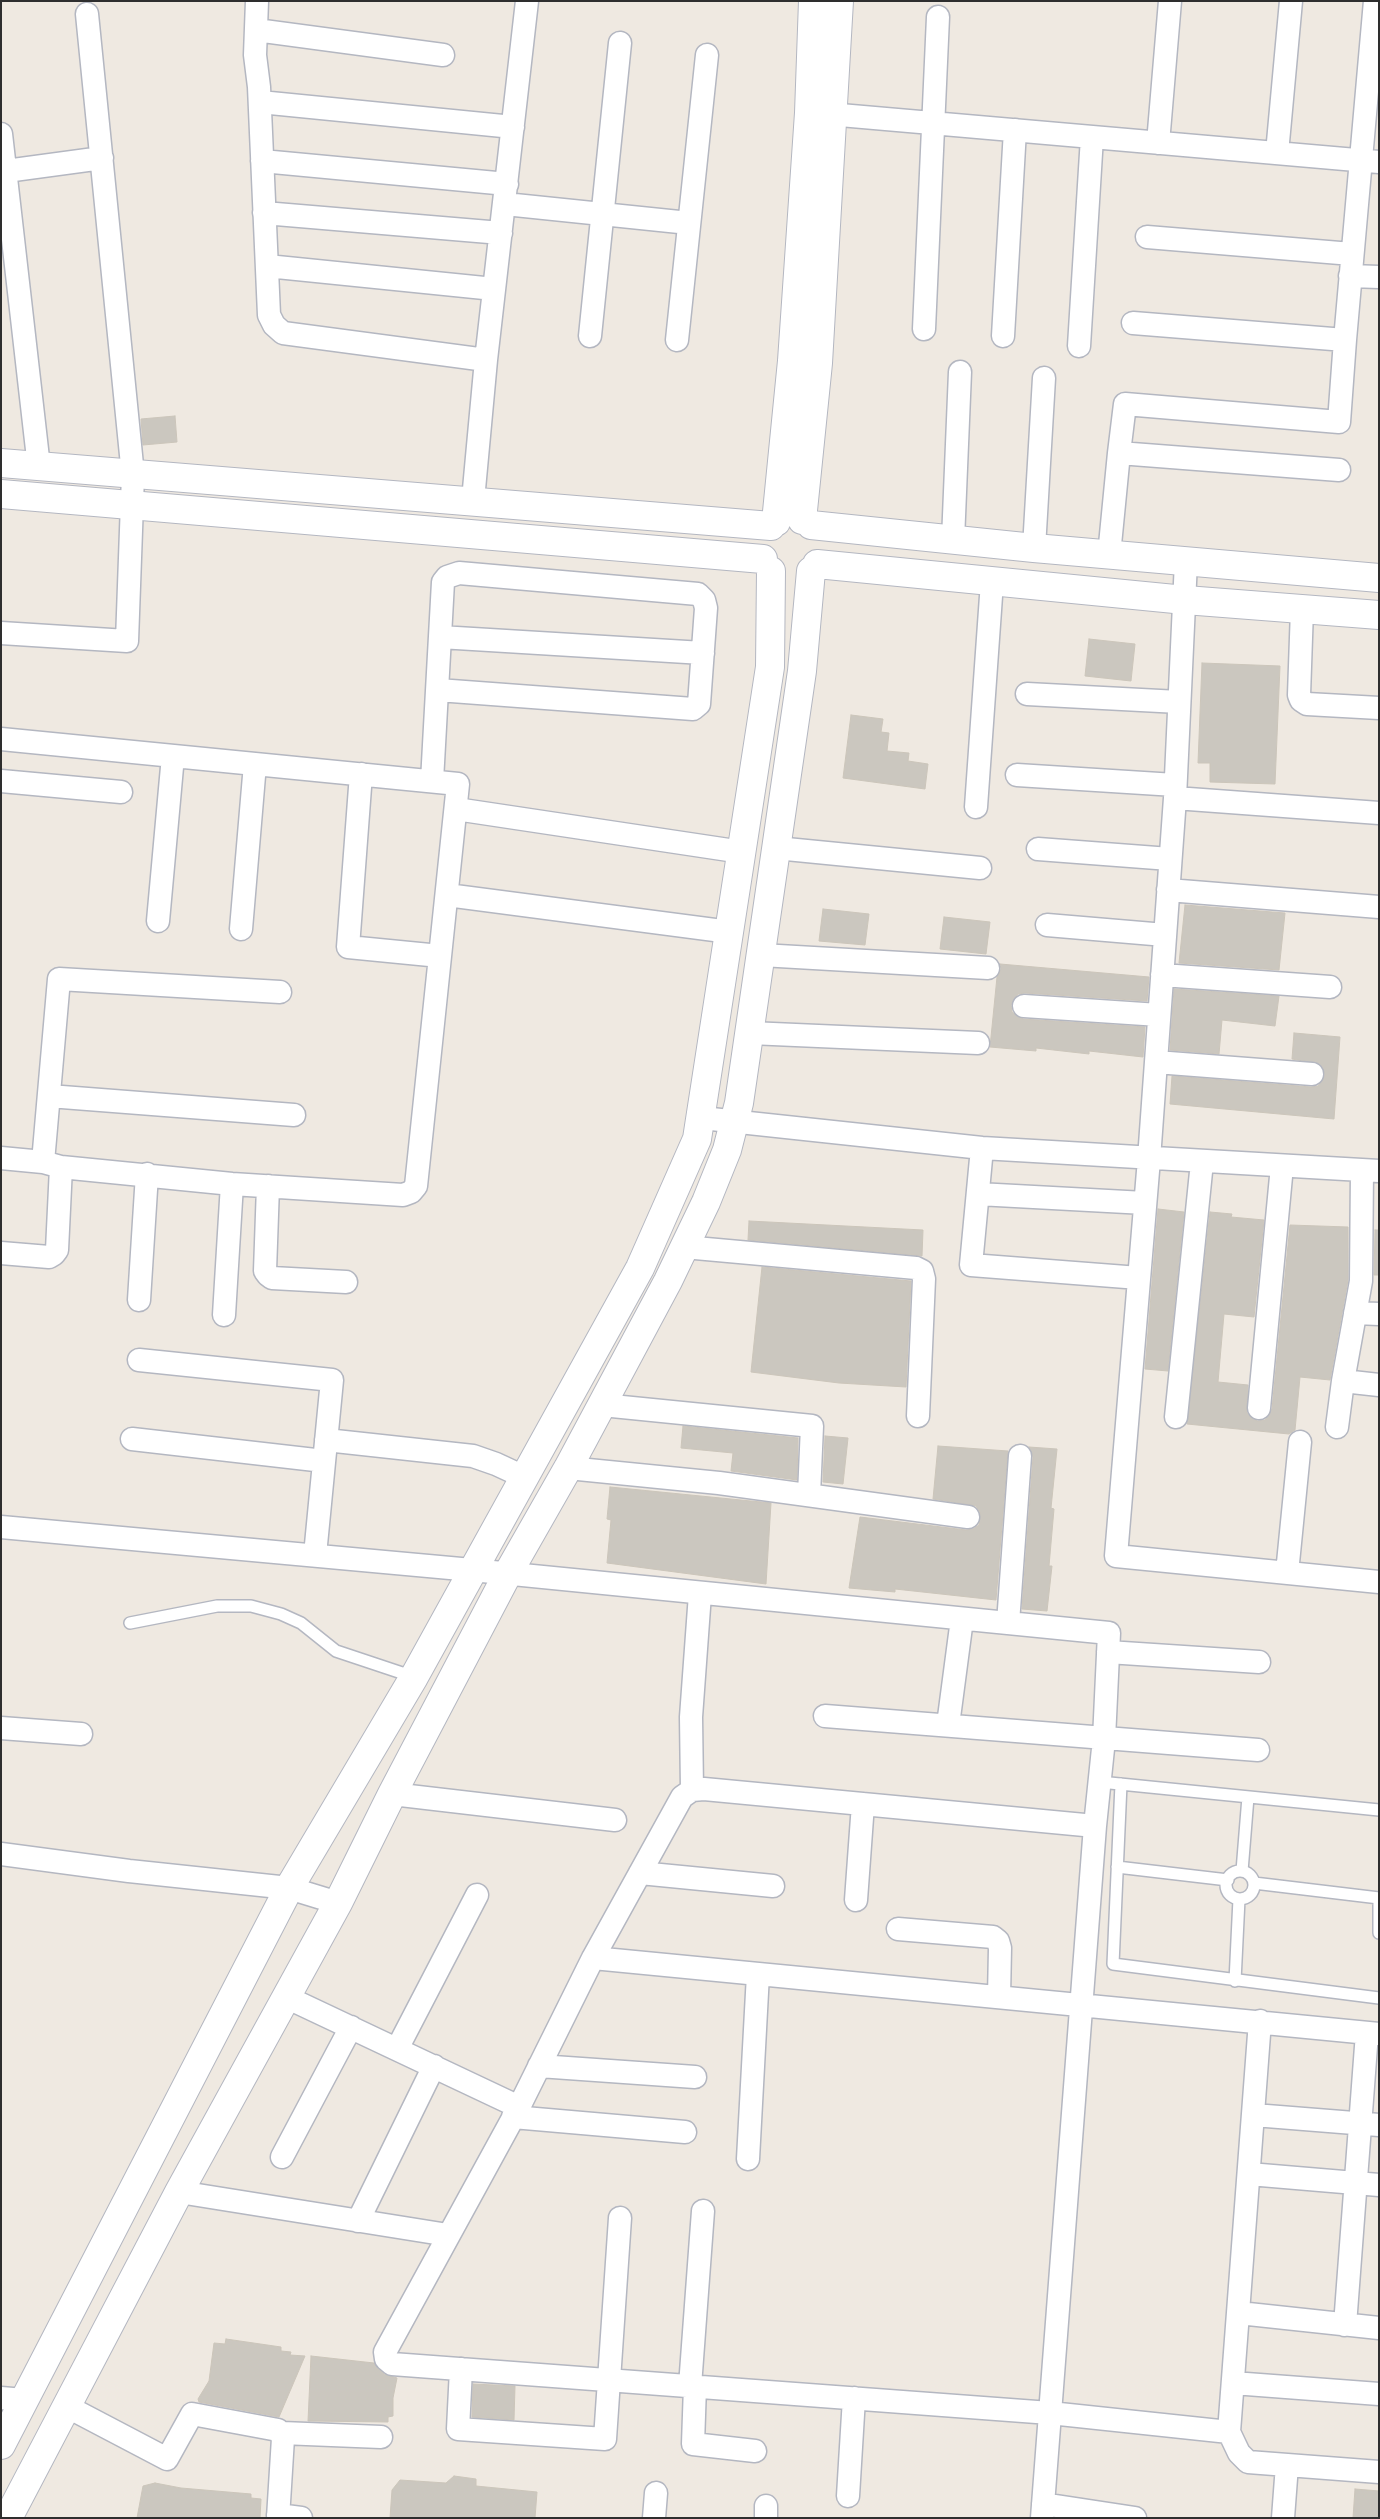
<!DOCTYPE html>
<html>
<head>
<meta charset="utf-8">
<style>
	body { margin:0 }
	#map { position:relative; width:1380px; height:2519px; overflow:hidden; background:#efe9e1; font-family:Lato,sans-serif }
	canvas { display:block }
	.frame { position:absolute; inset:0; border:2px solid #2e2e2e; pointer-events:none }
</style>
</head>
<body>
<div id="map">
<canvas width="1380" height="2519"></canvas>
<div class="frame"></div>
</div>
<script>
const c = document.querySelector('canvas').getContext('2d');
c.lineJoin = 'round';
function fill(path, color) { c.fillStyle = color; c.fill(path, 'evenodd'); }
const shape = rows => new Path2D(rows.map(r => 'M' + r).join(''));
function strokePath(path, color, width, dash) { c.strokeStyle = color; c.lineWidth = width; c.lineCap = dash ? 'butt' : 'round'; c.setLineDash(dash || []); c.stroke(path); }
const building = shape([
	[175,416,177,442,143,445,141,419,175,416],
	[1089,639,1135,644,1131,681,1085,676,1089,639],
	[1202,663,1280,666,1275,784,1210,782,1210,763,1198,763,1202,663],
	[851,715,883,719,881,732,889,733,887,751,909,753,908,761,928,764,925,789,843,778,851,715],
	[1185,905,1285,913,1279,970,1179,963,1185,905],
	[823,909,869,914,865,945,819,941,823,909],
	[944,917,990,922,986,954,940,949,944,917],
	[1000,964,1149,977,1147,1001,1025,993,1018,994,1011,1005,1012,1012,1023,1019,1145,1027,1143,1057,1089,1051,1089,1054,1036,1048,1036,1051,990,1047,997,977,1001,969,1000,964],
	[1174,989,1279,996,1275,1026,1222,1020,1219,1054,1170,1050,1174,989],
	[1294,1033,1340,1037,1334,1119,1170,1104,1172,1076,1311,1087,1318,1086,1325,1075,1320,1064,1292,1059,1294,1033],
	[1158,1209,1184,1212,1168,1371,1145,1369,1158,1209],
	[1210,1212,1232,1214,1231,1217,1264,1220,1254,1317,1224,1314,1218,1382,1248,1385,1247,1413,1257,1421,1265,1420,1272,1409,1290,1225,1348,1227,1348,1280,1330,1380,1300,1377,1295,1430,1289,1434,1187,1424,1210,1212],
	[749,1221,923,1230,922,1256,748,1240,749,1221],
	[1375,1230,1379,1230,1379,1275,1374,1275,1375,1230],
	[762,1267,911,1281,906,1387,839,1383,751,1372,762,1267],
	[683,1426,798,1438,797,1480,731,1471,733,1453,681,1448,683,1426],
	[825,1436,848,1438,843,1484,823,1482,825,1436],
	[938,1446,1008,1451,996,1600,895,1589,895,1592,849,1588,860,1517,966,1530,973,1529,979,1525,980,1513,976,1506,933,1499,938,1446],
	[1029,1447,1057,1449,1051,1508,1054,1509,1049,1566,1052,1566,1047,1611,1022,1609,1033,1457,1029,1447],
	[610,1487,771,1503,766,1584,607,1563,611,1520,607,1519,610,1487],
	[226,2339,281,2347,281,2351,291,2352,290,2355,305,2356,279,2417,199,2402,198,2399,209,2381,214,2343,225,2344,226,2339],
	[311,2356,374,2363,384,2374,397,2378,393,2398,393,2416,388,2417,388,2422,308,2421,311,2356],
	[473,2384,515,2386,514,2420,472,2417,473,2384],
	[454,2476,476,2479,476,2486,537,2492,535,2518,390,2518,392,2490,400,2480,446,2483,454,2476],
	[155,2483,181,2488,251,2494,251,2498,261,2499,260,2518,137,2518,143,2486,155,2483],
	[1355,2489,1379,2491,1379,2518,1353,2518,1355,2489]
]);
const service = shape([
	[130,1623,217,1606,251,1606,281,1614,301,1623,336,1651,414,1677],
	[1100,1782,1379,1810],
	[1121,1784,1113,1964,1379,1998],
	[1117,1867,1228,1880],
	[1242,1871,1248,1797],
	'1226 1885a14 14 0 1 1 28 0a14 14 0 1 1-28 0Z',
	[1254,1883,1379,1898],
	[1379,1903,1379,1933],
	[1235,1981,1239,1899]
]);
const minor = shape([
	[257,1,255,55,259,87,269,315,274,325,283,333,486,360],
	[256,30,443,55],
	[260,102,513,127],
	[817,113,1379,162],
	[1,134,39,467],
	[1158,143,1170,1],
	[1277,153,1291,1],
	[262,161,507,184],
	[6,171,102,158],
	[505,204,689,223],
	[264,213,501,233],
	[1147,237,1352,254],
	[267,266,494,289],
	[1350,276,1379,277],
	[1133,323,1345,340,1375,1],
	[924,329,938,17],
	[590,336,620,43],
	[1003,336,1015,130],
	[677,340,707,55],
	[1079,346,1092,137],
	[1119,453,1125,404,1339,422,1345,340],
	[473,500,486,360,527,1],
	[953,540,960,372],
	[1034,548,1044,378],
	[1109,555,1119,453,1339,470],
	[1186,561,1175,798,1149,1159,1116,1556,1379,1582],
	[1302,609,1299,695,1301,700,1307,704,1379,708],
	[1,633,127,641,133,475,87,14],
	[440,637,703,653],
	[1027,694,1179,702],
	[1,739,458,784,416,1186,411,1192,403,1195,232,1184,61,1167,43,1162,1,1158],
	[361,774,348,947,440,956],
	[1017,775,1175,785],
	[1,781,121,792],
	[432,781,443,582,447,577,459,573,698,594,704,600,706,608,699,704,693,709,438,690],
	[1175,798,1379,813],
	[976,807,992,582],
	[456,809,742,852],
	[776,848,980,868],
	[1038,849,1170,859],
	[1168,890,1379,907],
	[447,895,730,932],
	[158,921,173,756],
	[1047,925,1165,935],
	[241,929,255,764],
	[761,955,988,968],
	[1162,975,1330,987],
	[1024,1006,1159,1015],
	[750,1033,978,1043],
	[1156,1062,1312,1074],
	[49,1096,294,1115],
	[702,1118,982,1148,1379,1171],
	[982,1148,971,1265,1139,1278],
	[43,1162,59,979,280,992],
	[268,1186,265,1271,268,1275,272,1278,346,1282],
	[978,1194,1145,1203],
	[684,1247,916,1268,922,1271,924,1279,918,1416],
	[1,1253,49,1257,54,1254,57,1250,61,1167],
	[139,1300,147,1174],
	[1355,1313,1379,1314],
	[224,1315,232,1184],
	[139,1360,332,1380,315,1555],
	[1343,1381,1379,1385],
	[602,1405,812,1426,809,1495],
	[1259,1408,1282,1166],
	[1176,1417,1202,1162],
	[1337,1427,1343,1381,1361,1281,1362,1170],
	[132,1439,324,1461],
	[326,1440,473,1456,496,1464,524,1477],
	[568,1468,719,1483,968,1517],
	[1,1527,472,1570,1109,1633,1104,1739,1095,1826,1042,2518],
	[1287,1573,1300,1442],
	[1008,1623,1020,1456],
	[1108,1652,1259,1662],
	[825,1716,1258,1750],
	[948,1725,962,1619],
	[1,1728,81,1734],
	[692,1790,691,1717,700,1594],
	[392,1794,615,1820],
	[1095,1826,704,1789,692,1790,682,1797,593,1958,519,2107,385,2352,386,2359,392,2364,1050,2413,1229,2432,1260,2021],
	[1,1854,129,1871,289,1888,338,1903],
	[640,1873,773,1886],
	[856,1900,863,1804],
	[898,1929,993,1937,998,1941,1000,1948,999,1997],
	[593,1958,1379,2034],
	[286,1997,519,2107],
	[397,2049,477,1895],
	[539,2066,695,2077],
	[1254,2115,1379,2125],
	[513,2117,685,2132],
	[282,2157,351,2027],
	[748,2159,758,1974],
	[1249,2174,1379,2185],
	[179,2192,448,2235],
	[358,2221,434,2066],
	[1239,2313,1379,2328],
	[1345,2325,1367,2033],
	[461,2369,458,2429,605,2439,620,2218],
	[1233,2383,1379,2394],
	[690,2386,703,2211],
	[695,2386,693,2444,755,2451],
	[1,2398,24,2400],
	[66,2406,167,2459,192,2414,278,2430,283,2438,278,2518],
	[1229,2432,1239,2453,1248,2462,1379,2472],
	[282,2433,381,2437],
	[848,2496,854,2398],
	[1043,2504,1135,2518],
	[278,2515,301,2518],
	[654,2518,656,2493],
	[766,2518,766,2506],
	[1283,2518,1287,2465]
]);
const tertiary = shape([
	[1,463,771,526],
	[1,494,763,559],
	[802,520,818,363,839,1],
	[776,522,792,361,809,113,813,1],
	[811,525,1034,548,1379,578],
	[817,564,1185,600,1379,615],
	[1,2445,289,1888,414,1677,640,1268,697,1139,770,667,771,571],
	[8,2518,179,2192,338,1903,392,1794,507,1575,568,1468,668,1281,706,1202,727,1150,739,1103,802,671,811,571]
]);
fill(building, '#cbc7bf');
strokePath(building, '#cbc5ba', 1);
strokePath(service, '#b4b7c1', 14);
strokePath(minor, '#b4b7c1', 25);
strokePath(tertiary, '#b4b7c1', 30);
strokePath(service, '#fff', 11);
strokePath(minor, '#fff', 22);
strokePath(tertiary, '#fff', 28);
</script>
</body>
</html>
